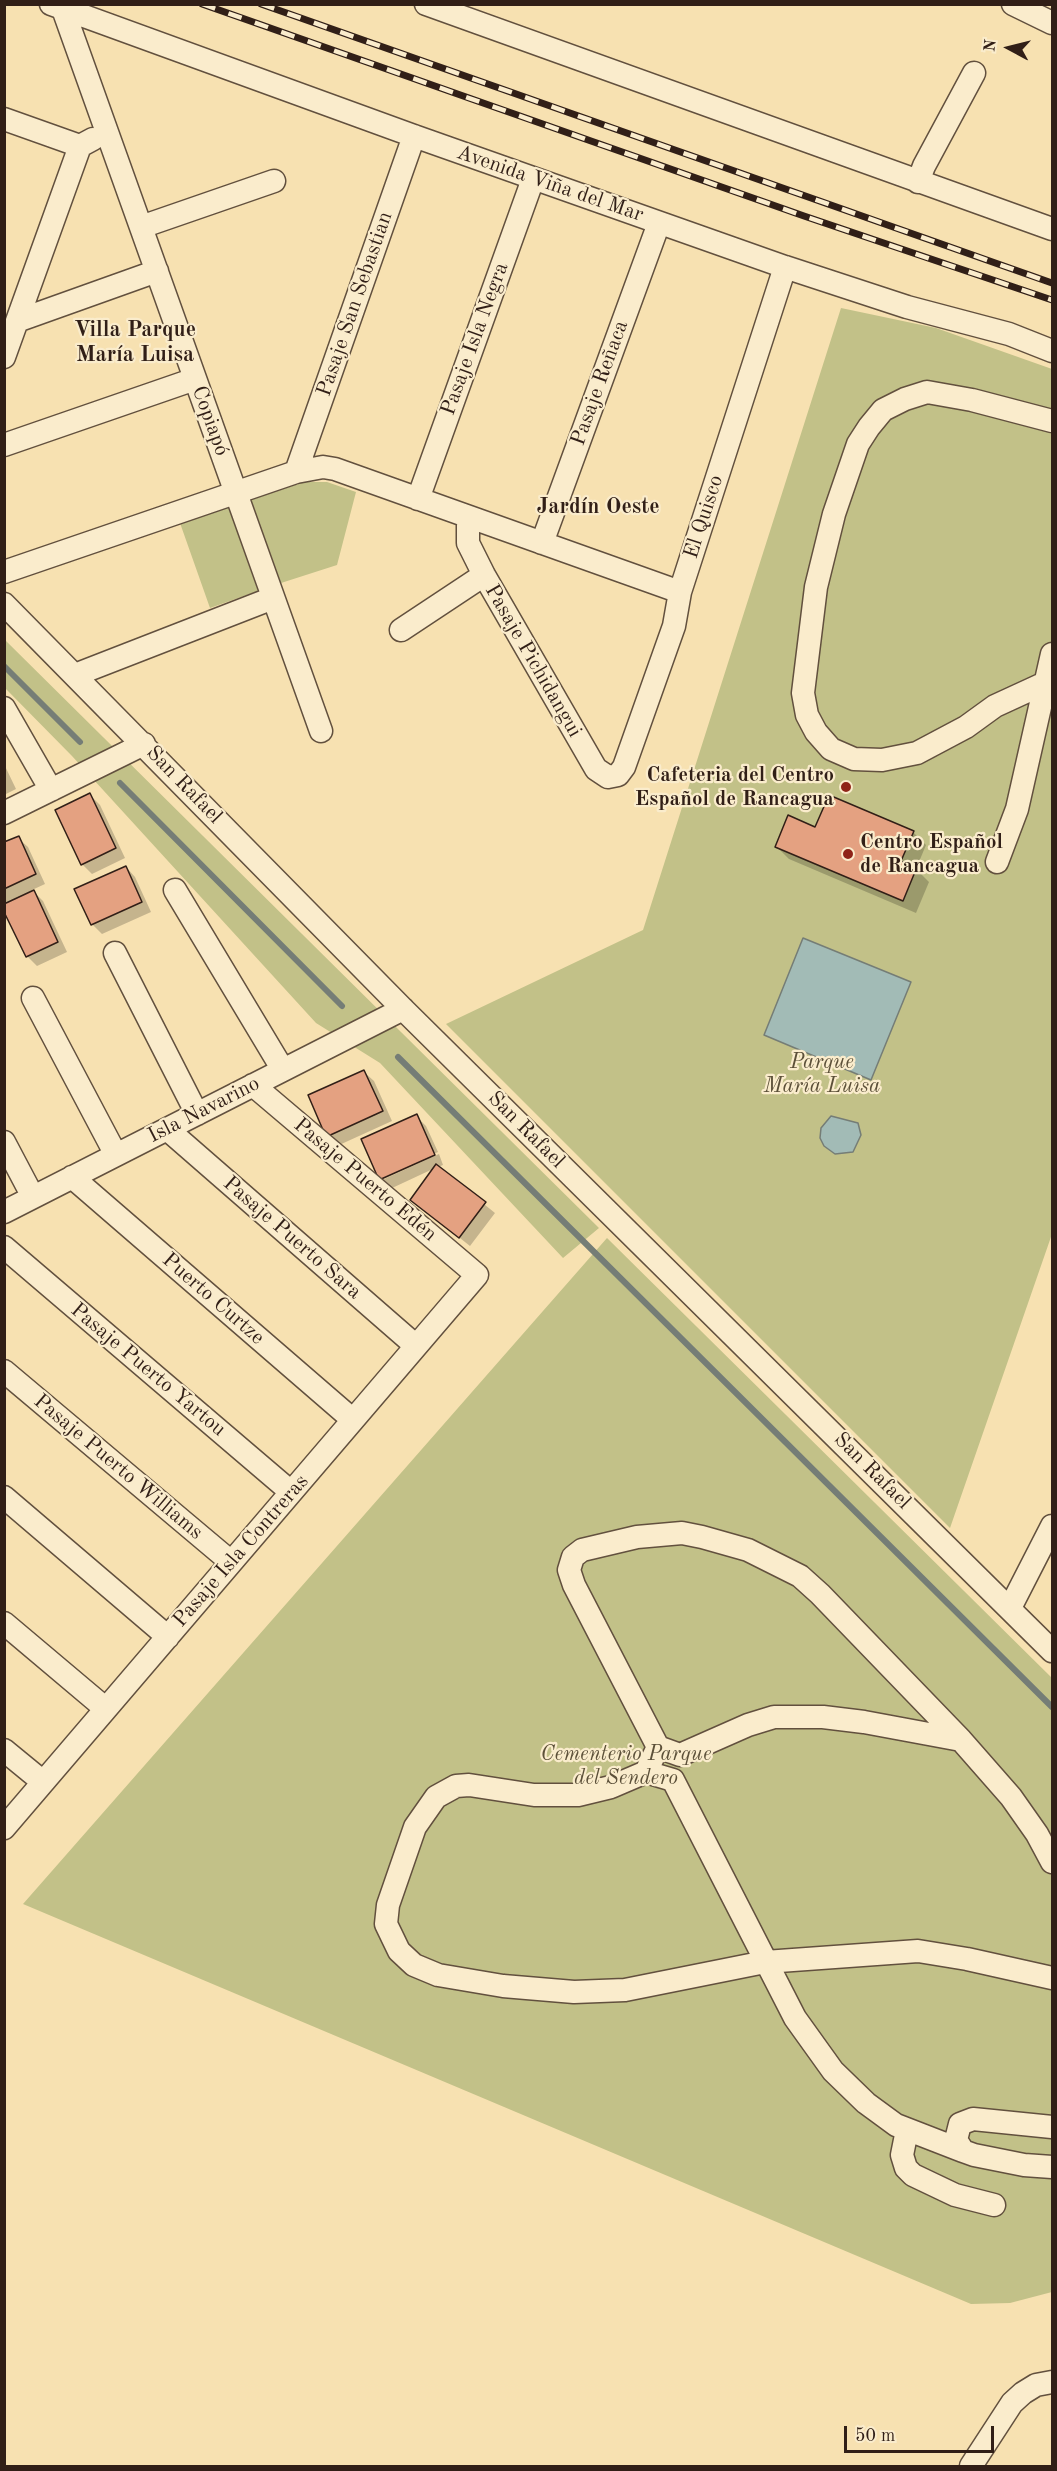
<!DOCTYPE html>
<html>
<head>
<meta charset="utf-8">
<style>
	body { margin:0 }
	#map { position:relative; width:1057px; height:2471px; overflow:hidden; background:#f7e1b1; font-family:"Old Standard TT",serif }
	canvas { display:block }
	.frame { position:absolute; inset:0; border:6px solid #311f17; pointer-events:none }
	.north { position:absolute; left:979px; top:18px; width:60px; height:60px; -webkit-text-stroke:4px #faeccc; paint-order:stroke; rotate:277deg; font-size:16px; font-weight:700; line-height:24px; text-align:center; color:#311f17 }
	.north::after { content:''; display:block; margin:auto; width:21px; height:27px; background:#311f17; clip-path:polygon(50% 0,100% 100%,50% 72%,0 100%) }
	.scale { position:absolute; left:844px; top:2426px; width:150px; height:27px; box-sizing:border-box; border:3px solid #311f17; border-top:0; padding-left:8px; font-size:18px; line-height:21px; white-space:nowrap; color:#311f17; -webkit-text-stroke:4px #faeccc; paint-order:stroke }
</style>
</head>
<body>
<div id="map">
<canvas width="1057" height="2471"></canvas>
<div class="frame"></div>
<div class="north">N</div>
<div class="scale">50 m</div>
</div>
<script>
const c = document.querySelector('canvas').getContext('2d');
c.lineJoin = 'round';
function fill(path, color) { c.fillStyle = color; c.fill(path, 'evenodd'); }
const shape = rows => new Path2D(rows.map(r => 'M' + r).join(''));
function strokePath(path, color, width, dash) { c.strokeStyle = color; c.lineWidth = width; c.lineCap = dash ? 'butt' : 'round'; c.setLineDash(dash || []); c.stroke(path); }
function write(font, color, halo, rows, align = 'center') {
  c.font = font + ' "Old Standard TT",serif'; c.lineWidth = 4.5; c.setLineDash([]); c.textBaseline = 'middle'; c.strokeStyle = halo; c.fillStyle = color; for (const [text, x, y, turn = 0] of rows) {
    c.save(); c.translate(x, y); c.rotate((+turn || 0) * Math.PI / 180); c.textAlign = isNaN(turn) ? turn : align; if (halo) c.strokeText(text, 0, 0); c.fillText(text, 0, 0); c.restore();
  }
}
const green = shape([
	[841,308,936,328,1052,369,1052,1234,950,1528,446,1024,643,930],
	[304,482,327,482,356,492,337,565,281,583,251,500],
	[228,506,258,591,210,608,180,523],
	[4,639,599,1228,563,1258,380,1063,316,1023,72,756,5,688],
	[607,1238,1052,1678,1052,2292,1010,2303,971,2304,23,1904]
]);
const water = shape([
	[803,938,911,982,871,1080,764,1035,803,938],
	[831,1116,858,1123,861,1135,853,1152,835,1154,824,1146,820,1138,821,1128,831,1116]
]);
const shadow = shape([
	[4,764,16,789,4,795],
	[90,795,100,805,125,858,92,874,82,864],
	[816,829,913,832,926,845,916,869,929,882,916,913,789,859,776,846],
	[18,838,28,847,45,884,32,890,43,901,67,952,37,966,27,956,4,908,4,844],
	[126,867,135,877,151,912,102,934,92,924],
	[364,1072,374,1081,392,1121,337,1146,327,1136],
	[416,1116,426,1126,438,1152,382,1177,382,1180,439,1154,443,1165,438,1167,495,1213,470,1246,412,1200,435,1168,390,1189,380,1179]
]);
const stream = shape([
	[4,666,80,742],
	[120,783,342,1006],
	[398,1057,1052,1707]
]);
const building = shape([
	[90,793,116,848,81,865,55,810,90,793],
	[829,795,914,831,901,861,917,867,903,901,775,847,788,815,815,827,829,795],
	[19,836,36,874,4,889,4,842,19,836],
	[126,866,142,902,91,925,74,889,126,866],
	[34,890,58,942,26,957,4,912,4,904,34,890],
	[364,1070,383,1111,326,1137,308,1095,364,1070],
	[417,1114,435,1155,379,1180,361,1139,417,1114],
	[436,1164,486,1202,459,1238,410,1200,436,1164]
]);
const minor = shape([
	[51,4,414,136,785,267,907,307,1009,334,1052,351],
	[426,4,1052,229],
	[1013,4,1052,23],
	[63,9,321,731],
	[4,119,80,146,93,139],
	[918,182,924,166,974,73],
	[141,227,274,181],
	[17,321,157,271],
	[4,357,80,146],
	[4,445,195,379],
	[296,472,414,136],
	[418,499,533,179],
	[470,518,468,526,468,543,484,575,596,769,608,777,618,775,624,767,674,626,680,592,785,267],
	[542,543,659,223],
	[4,572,296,472,323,467,335,469,680,592],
	[4,604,403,1009,1052,1651],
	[401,630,484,575],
	[75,675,273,598],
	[1045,683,995,706,966,727,917,753,882,760,854,759,831,749,816,732,807,715,803,693,816,587,834,514,858,444,869,427,883,410,905,399,927,392,972,400,1052,421],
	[4,708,51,790],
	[4,813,144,744],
	[997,862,1017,809,1052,654],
	[175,890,283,1070],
	[115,953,197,1114],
	[33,998,116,1155],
	[167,1129,416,1346],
	[4,1142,33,1197],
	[72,1177,353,1420],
	[4,1212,403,1009],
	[4,1247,291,1492],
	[4,1371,231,1562],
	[4,1497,168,1637],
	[1010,1608,1052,1526],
	[4,1623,106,1709],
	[961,1740,864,1722,823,1717,774,1717,748,1725,680,1755,658,1747,646,1772,673,1780,795,2018,833,2071,866,2103,896,2125,963,2151],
	[658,1747,574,1585,569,1570,573,1557,582,1550,637,1537,682,1533,702,1537,748,1550,800,1576,820,1594,961,1740,1011,1797,1037,1834,1052,1862],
	[4,1750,43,1782],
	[646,1772,611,1787,578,1795,534,1795,469,1785,456,1786,436,1797,415,1827,388,1905,386,1924,399,1951,414,1965,438,1975,503,1986,574,1992,625,1990,765,1962,918,1951,967,1959,1052,1978],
	[4,1828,477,1275,253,1085],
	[1052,2127,973,2119,960,2124,956,2140,963,2151,974,2155,1024,2165,1052,2167],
	[907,2130,902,2155,906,2168,913,2175,955,2195,994,2205],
	[971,2466,1012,2403,1023,2393,1036,2385,1052,2382]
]);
const rail = shape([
	[202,4,804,216,1052,300],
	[261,4,1052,283]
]);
const markers = [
	[846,787,6,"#8f2418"],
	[848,854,6,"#8f2418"]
];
const streetNames = [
	["Avenida Viña del Mar",550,184,19],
	["Pasaje San Sebastian",355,304,-71],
	["Pasaje Isla Negra",475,339,-70],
	["Pasaje Reñaca",600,383,-70],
	["Copiapó",210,421,70],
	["El Quisco",704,517,-72],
	["Pasaje Pichidangui",533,661,60],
	["San Rafael",184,785,46],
	["Isla Navarino",204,1110,-27],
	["San Rafael",526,1130,45],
	["Pasaje Puerto Edén",365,1180,40],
	["Pasaje Puerto Sara",292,1238,41],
	["Puerto Curtze",213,1299,41],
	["Pasaje Puerto Yartou",148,1370,40],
	["Pasaje Puerto Williams",118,1467,40],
	["San Rafael",872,1471,45],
	["Pasaje Isla Contreras",241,1551,-49]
];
const poiNames = [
	["Cafeteria del Centro",834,775],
	["Español de Rancagua",834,799],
	["Centro Español",860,842,"left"],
	["de Rancagua",860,866,"left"]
];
const parkNames = [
	["Parque",822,1062],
	["María Luisa",822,1086],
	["Cementerio Parque",626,1754],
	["del Sendero",626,1778]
];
const neighbourhoodNames = [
	["Villa Parque",135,330],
	["María Luisa",135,355],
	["Jardín Oeste",598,507]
];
fill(green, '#c2c188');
fill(water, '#a2bbb6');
strokePath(water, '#757d76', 1.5);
fill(shadow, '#0003');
strokePath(stream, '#757d76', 6);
fill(building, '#e4a181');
strokePath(building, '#311f17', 1.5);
strokePath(minor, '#62503e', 25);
strokePath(minor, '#faeccc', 22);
strokePath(rail, '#311f17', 7);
strokePath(rail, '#faeccc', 4.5, [14]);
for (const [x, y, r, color] of markers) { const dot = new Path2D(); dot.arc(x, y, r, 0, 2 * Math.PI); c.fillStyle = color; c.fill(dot); strokePath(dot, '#faeccc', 2); }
write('21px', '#311f17', '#faeccc', streetNames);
write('bold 21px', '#311f17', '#faeccc', poiNames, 'right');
write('italic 21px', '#5c5039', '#faeccc', parkNames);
write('bold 22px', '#311f17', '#faeccc', neighbourhoodNames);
</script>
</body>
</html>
